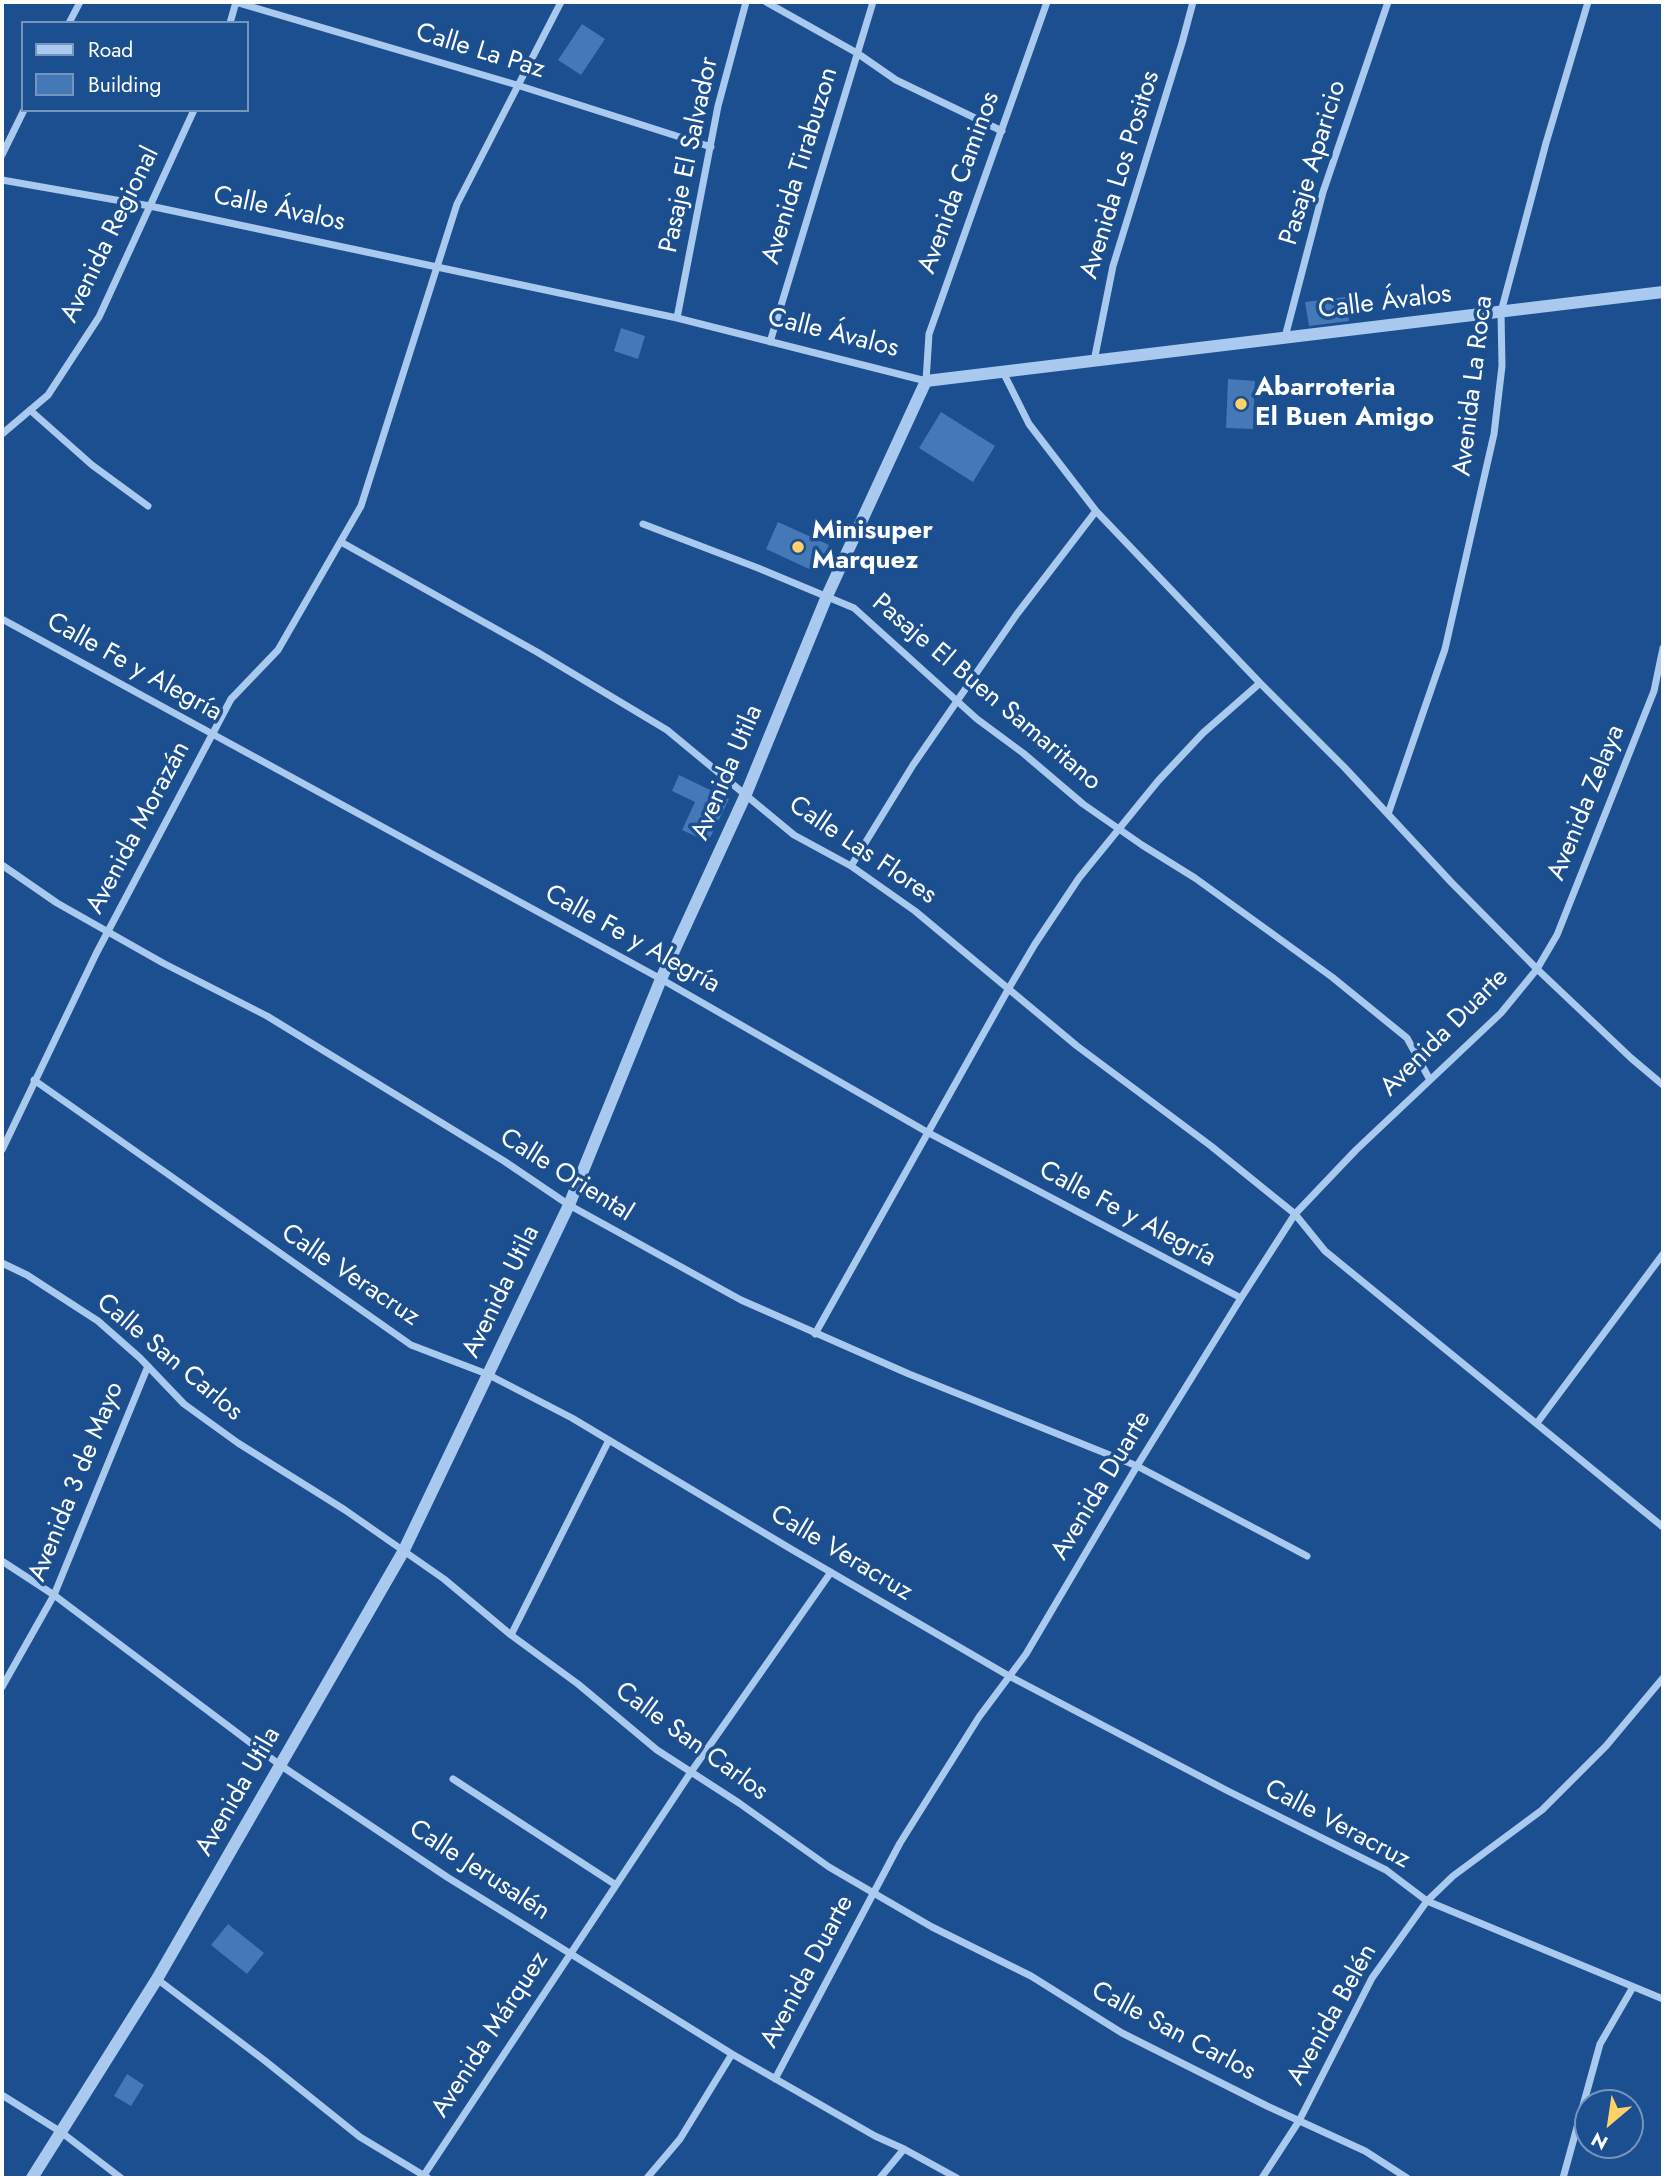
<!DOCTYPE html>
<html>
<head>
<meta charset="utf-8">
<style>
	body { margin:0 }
	#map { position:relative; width:1665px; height:2180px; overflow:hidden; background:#1b4f8f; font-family:Jost,sans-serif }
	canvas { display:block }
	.frame { position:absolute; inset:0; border:4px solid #fff; pointer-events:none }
	.legend { position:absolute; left:21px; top:21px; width:228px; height:91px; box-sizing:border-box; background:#1b4f8f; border:2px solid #7695bc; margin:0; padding:9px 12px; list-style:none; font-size:21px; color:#fff }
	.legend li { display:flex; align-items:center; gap:14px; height:35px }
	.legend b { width:35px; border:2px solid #7695bc }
	.north { position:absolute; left:1574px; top:2089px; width:70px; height:70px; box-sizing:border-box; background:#1b4f8f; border:2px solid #7695bc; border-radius:50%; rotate:209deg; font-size:19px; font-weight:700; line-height:28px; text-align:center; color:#fff }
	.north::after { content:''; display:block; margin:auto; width:24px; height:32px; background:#ffd166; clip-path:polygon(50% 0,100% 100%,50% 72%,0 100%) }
</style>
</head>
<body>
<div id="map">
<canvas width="1665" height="2180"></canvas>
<div class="frame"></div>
<ul class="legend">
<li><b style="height:9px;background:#a9c9ee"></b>Road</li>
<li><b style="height:19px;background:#4478b7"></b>Building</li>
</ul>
<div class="north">N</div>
</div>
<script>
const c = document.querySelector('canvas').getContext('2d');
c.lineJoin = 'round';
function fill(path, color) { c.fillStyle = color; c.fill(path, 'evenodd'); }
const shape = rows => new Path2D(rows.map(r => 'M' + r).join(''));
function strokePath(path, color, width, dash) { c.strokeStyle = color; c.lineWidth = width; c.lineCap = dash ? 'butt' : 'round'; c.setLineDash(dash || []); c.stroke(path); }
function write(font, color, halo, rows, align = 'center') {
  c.font = font + ' Jost,sans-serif'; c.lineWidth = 7; c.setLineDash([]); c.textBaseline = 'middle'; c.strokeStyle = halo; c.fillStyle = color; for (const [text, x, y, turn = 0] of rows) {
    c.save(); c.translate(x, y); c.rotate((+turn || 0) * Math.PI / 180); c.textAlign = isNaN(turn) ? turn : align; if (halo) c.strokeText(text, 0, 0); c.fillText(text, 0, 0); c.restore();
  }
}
const building = shape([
	[582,24,605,39,581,75,558,60],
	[1345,297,1349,321,1309,326,1305,302],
	[621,328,645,336,638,359,614,351],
	[1228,379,1255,381,1253,429,1226,428],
	[941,412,995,446,973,482,919,448],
	[778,522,829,545,821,564,809,569,766,549],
	[679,775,729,799,708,842,682,830,695,802,672,791],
	[228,1924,264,1953,247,1974,211,1945],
	[127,2074,144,2085,131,2106,114,2096]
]);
const minor = shape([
	[235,2,517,85,711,147],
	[766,2,857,53,896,80,1002,131],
	[69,23,80,2],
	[230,23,236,2],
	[2,155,24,110],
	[2,180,150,206,677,318,926,381,929,334,1047,2],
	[677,318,718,106,746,2],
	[1285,337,1323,192,1388,2],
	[770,342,873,2],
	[1094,361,1113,266,1182,43,1193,2],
	[1003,372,1029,424,1096,511,1260,683,1345,768,1451,882,1537,969,1631,1058,1663,1085],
	[30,410,92,465,148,506],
	[2,434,48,395,99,317,194,110],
	[643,524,758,568,854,608,977,719,1023,753,1083,804,1142,845,1195,878,1270,932,1332,977,1407,1038,1430,1080],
	[341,542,537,652,667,730,794,835,851,866,915,911,1077,1046,1211,1146,1295,1214,1325,1251,1663,1527],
	[2,619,661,979,927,1132,1241,1298],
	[1388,814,1445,649,1494,434,1502,366,1501,312,1546,143,1588,2],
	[2,865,57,903,163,963,267,1016,504,1161,569,1205,741,1300,909,1374,1137,1466,1307,1556],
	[851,866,913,765,1017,614,1096,511],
	[34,1080,411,1345,487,1374,572,1418,791,1549,1009,1676,1226,1790,1386,1870,1427,1901,1663,1999],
	[2,1150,97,952,231,699,278,650,361,506,457,204,561,2],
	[2,1263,27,1275,98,1321,140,1358,184,1404,238,1443,345,1510,444,1579,511,1635,578,1684,657,1750,739,1803,829,1867,932,1927,1031,1976,1122,2033,1267,2106,1365,2151,1407,2178],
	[815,1334,1009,988,1035,944,1079,878,1158,781,1203,733,1260,683],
	[1537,1423,1663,1254],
	[2,1561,54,1595,280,1765,447,1877,732,2054,875,2136,904,2149,957,2178],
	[511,1635,609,1440],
	[2,1687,54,1595,148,1366],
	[453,1779,616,1885],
	[157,1979,264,2060,360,2137,428,2178],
	[775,2079,900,1843,979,1717,1026,1654,1137,1466,1241,1298,1295,1214,1356,1150,1501,1013,1537,969,1557,935,1654,691,1663,648],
	[2,2095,61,2132,121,2178],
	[424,2175,691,1772,831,1572],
	[647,2178,680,2139,732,2054],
	[880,2178,904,2149],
	[1262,2178,1299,2121,1372,1978,1427,1901,1453,1876,1542,1810,1606,1746,1663,1678],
	[1563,2178,1600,2044,1633,1987]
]);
const tertiary = shape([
	[32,2178,157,1979,403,1552,569,1205,661,979,746,794,827,596,926,381,1663,292]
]);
const markers = [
	[1241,404,7,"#ffd166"],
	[798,547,7,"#ffd166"]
];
const streetNames = [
	["Calle La Paz",480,52,17],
	["Pasaje El Salvador",690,155,-78],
	["Pasaje Aparicio",1314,163,-73],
	["Avenida Tirabuzon",801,166,-73],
	["Avenida Los Positos",1121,175,-73],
	["Avenida Caminos",960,183,-70],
	["Calle Ávalos",279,210,12],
	["Avenida Regional",111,235,-64],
	["Calle Ávalos",1385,303,-7],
	["Calle Ávalos",833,334,14],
	["Avenida La Roca",1474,386,-83],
	["Calle Fe y Alegría",134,668,29],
	["Pasaje El Buen Samaritano",986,693,40],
	["Avenida Utila",728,773,-67],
	["Avenida Zelaya",1587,803,-68],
	["Avenida Morazán",139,828,-62],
	["Calle Las Flores",862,851,34],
	["Calle Fe y Alegría",632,940,29],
	["Avenida Duarte",1445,1033,-45],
	["Calle Oriental",566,1176,32],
	["Calle Fe y Alegría",1127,1215,28],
	["Calle Veracruz",350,1276,34],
	["Avenida Utila",502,1292,-64],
	["Calle San Carlos",169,1358,40],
	["Avenida 3 de Mayo",77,1482,-68],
	["Avenida Duarte",1102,1486,-59],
	["Calle Veracruz",841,1554,31],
	["Calle San Carlos",691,1742,36],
	["Avenida Utila",239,1792,-60],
	["Calle Veracruz",1337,1825,28],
	["Calle Jerusalén",479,1871,33],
	["Avenida Duarte",808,1972,-62],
	["Avenida Belén",1333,2015,-61],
	["Calle San Carlos",1173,2032,28],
	["Avenida Márquez",491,2035,-57]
];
const poiNames = [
	["Abarroteria",1255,389],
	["El Buen Amigo",1255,419],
	["Minisuper",812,532],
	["Marquez",812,562]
];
fill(building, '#4478b7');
strokePath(minor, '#a9c9ee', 7);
strokePath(tertiary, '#a9c9ee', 12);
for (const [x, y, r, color] of markers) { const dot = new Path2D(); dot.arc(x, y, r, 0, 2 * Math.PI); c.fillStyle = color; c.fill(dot); strokePath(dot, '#1b4f8f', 2.5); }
write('26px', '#fff', '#1b4f8f', streetNames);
write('bold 26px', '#fff', '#1b4f8f', poiNames, 'left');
</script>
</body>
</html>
